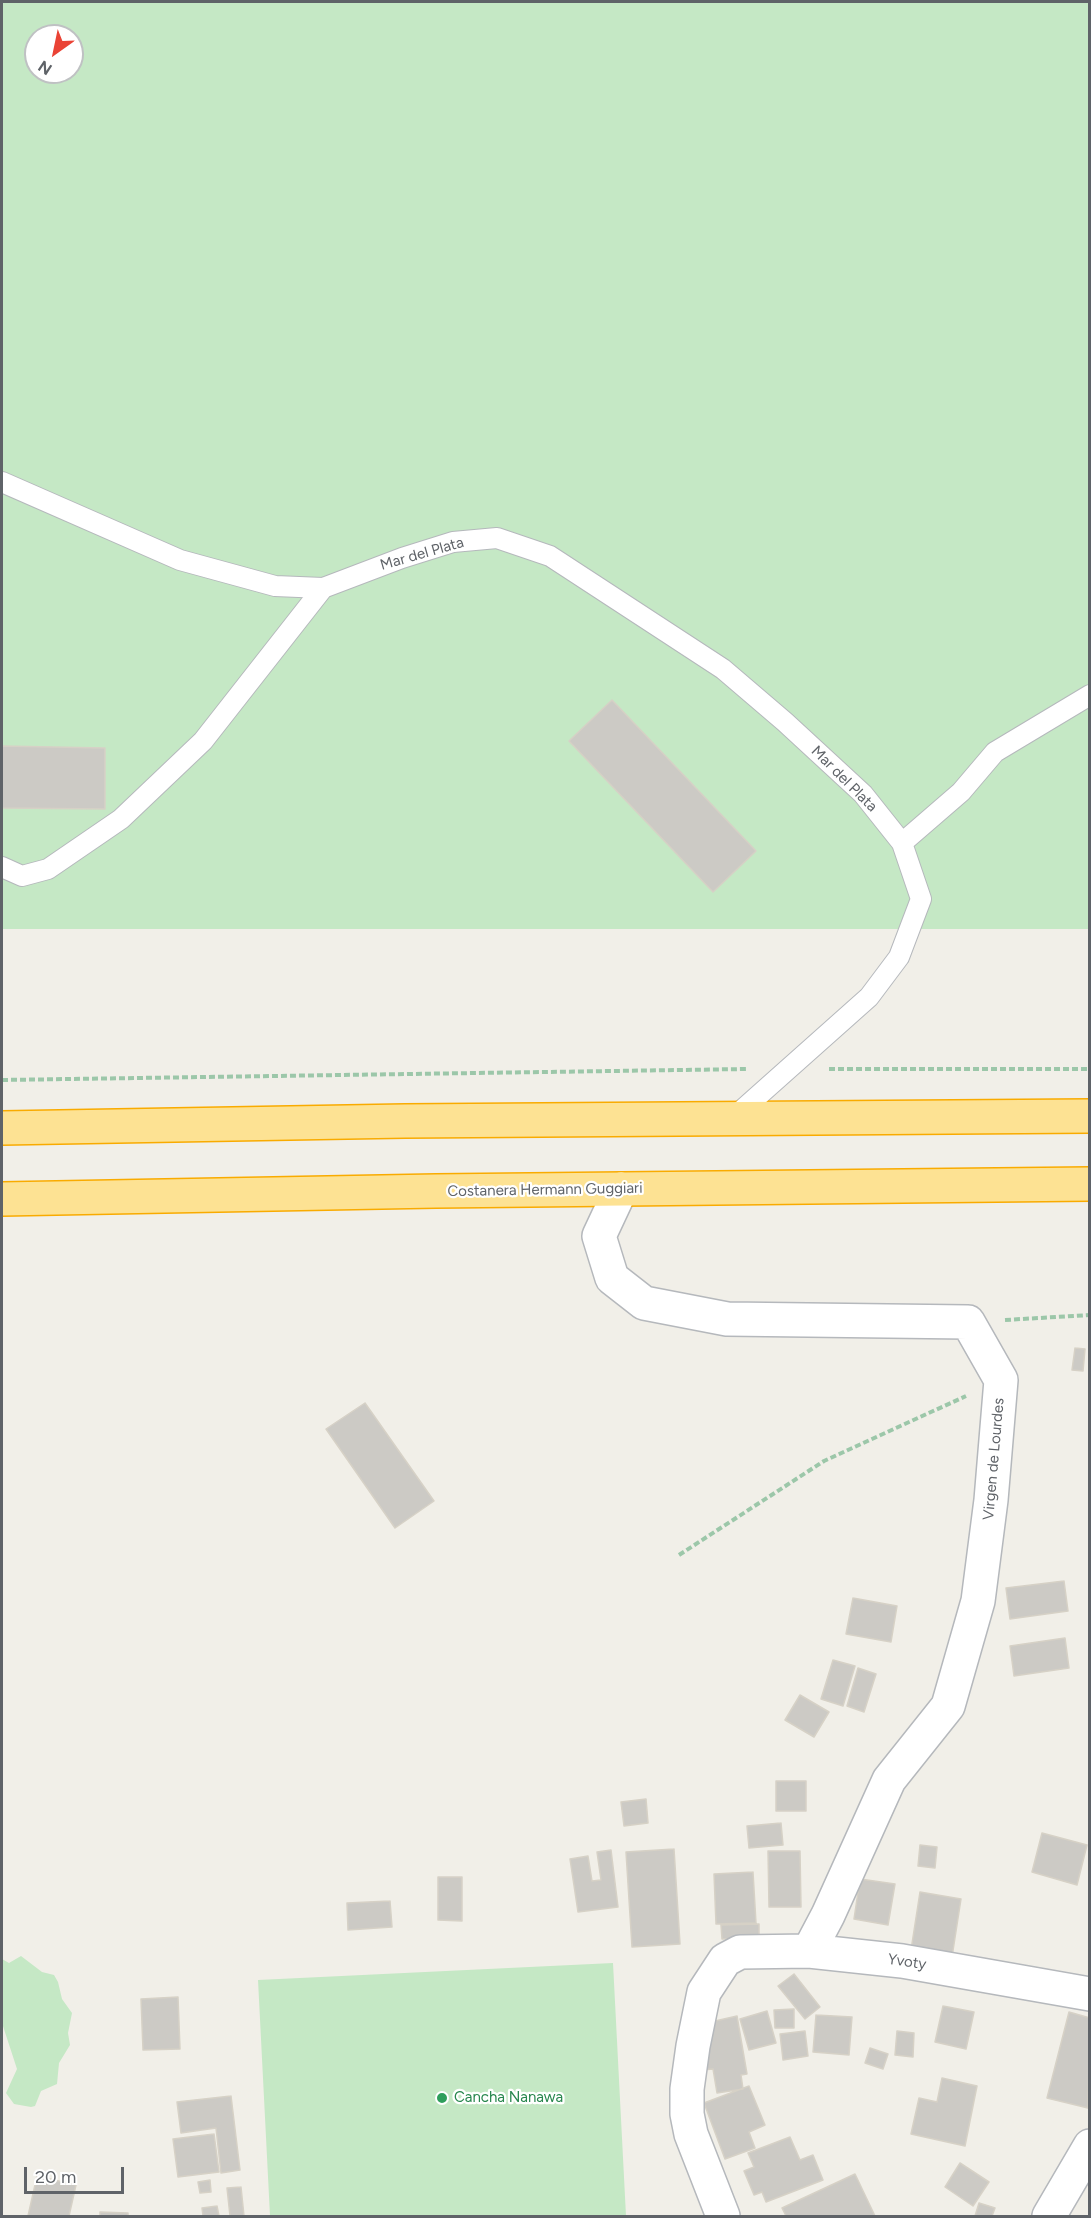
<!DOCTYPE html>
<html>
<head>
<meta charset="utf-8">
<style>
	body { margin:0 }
	#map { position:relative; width:1091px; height:2218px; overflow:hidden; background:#f1efe8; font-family:Figtree,sans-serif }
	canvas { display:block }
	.frame { position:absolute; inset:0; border:3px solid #5f6368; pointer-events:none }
	.north { position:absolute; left:24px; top:24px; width:60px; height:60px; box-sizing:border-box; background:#fff; border:2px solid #bfc1c3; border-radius:50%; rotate:213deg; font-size:16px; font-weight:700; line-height:24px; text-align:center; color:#5f6368 }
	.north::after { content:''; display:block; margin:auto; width:21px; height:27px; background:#ea4335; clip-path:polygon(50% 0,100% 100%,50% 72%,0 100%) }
	.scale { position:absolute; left:24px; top:2167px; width:100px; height:27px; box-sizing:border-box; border:3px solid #5f6368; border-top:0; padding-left:8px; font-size:18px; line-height:21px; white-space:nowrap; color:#5f6368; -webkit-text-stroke:4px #fff; paint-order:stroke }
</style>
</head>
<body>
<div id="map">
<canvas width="1091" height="2218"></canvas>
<div class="frame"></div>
<div class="north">N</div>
<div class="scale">20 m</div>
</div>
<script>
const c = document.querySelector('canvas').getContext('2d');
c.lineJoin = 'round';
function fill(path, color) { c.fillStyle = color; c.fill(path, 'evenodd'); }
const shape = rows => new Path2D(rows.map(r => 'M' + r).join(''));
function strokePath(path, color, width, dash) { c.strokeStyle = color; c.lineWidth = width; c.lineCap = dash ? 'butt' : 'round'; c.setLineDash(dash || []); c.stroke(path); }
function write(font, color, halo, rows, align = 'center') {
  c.font = font + ' Figtree,sans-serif'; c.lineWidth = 4.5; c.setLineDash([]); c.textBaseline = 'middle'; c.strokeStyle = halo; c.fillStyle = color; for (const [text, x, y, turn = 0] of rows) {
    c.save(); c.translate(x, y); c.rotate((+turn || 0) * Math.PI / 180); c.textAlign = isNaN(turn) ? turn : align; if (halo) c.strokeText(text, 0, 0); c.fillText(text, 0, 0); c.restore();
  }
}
const green = shape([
	[2,2,1089,2,1089,929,2,929],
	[36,36,72,36,72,72,36,72],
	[21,1956,42,1972,54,1975,58,1982,62,1999,72,2013,68,2033,70,2045,59,2063,57,2084,41,2091,35,2106,31,2107,14,2104,6,2093,17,2069,2,2023,2,1959,9,1963],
	[613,1963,626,2216,270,2216,258,1980]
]);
const building = shape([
	[612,700,756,851,713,892,569,741,612,700],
	[2,746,105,748,105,809,2,808,2,746],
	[1075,1348,1085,1349,1083,1371,1072,1370,1075,1348],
	[365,1403,434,1501,395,1528,326,1429,365,1403],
	[1064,1581,1068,1611,1010,1619,1006,1588,1064,1581],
	[853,1598,897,1606,891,1642,846,1634,853,1598],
	[1065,1638,1069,1668,1014,1676,1010,1646,1065,1638],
	[833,1660,855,1666,843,1706,821,1699,833,1660],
	[858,1668,876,1674,864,1712,847,1706,858,1668],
	[800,1695,829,1712,814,1737,785,1720,800,1695],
	[776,1781,806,1781,806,1811,776,1811,776,1781],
	[646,1799,648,1823,624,1826,621,1802,646,1799],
	[781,1823,783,1845,749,1848,747,1826,781,1823],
	[1042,1833,1087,1845,1077,1885,1032,1872,1042,1833],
	[920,1845,937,1847,935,1868,918,1866,920,1845],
	[674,1849,680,1944,632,1947,626,1852,674,1849],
	[611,1850,618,1907,578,1912,570,1859,588,1856,592,1881,601,1880,597,1852,611,1850],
	[768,1851,800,1851,801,1907,769,1907,768,1851],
	[753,1872,756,1923,716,1924,714,1874,753,1872],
	[438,1877,462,1877,462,1921,438,1920,438,1877],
	[860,1879,895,1884,888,1925,854,1919,860,1879],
	[920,1892,961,1899,952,1957,911,1950,920,1892],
	[390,1901,392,1927,348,1930,347,1903,390,1901],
	[759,1924,759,1938,722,1939,721,1925,759,1924],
	[794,1974,820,2007,805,2019,778,1986,794,1974],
	[178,1997,180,2049,143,2050,141,1999,178,1997],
	[943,2006,974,2012,966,2049,935,2042,943,2006],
	[794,2009,794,2028,775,2028,774,2010,794,2009],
	[767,2011,776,2043,749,2050,740,2019,767,2011],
	[1069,2012,1090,2018,1088,2108,1047,2098,1069,2012],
	[816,2015,852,2017,849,2055,813,2052,816,2015],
	[737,2016,747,2074,741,2075,743,2089,717,2093,713,2069,702,2070,702,2024,737,2016],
	[805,2031,808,2056,783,2060,780,2034,805,2031],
	[897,2031,914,2033,913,2057,895,2055,897,2031],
	[870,2048,888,2054,883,2069,865,2063,870,2048],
	[942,2078,977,2086,965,2146,911,2134,919,2098,937,2102,942,2078],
	[749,2086,765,2125,749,2132,755,2148,725,2159,704,2103,749,2086],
	[231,2096,240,2170,221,2173,216,2128,181,2133,177,2102,231,2096],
	[214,2134,219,2172,178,2177,173,2139,214,2134],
	[790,2137,800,2160,813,2155,823,2180,766,2202,762,2192,754,2195,744,2171,754,2167,748,2153,790,2137],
	[960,2163,989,2182,973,2206,945,2187,960,2163],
	[855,2174,875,2216,786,2216,782,2208,855,2174],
	[37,2176,76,2185,69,2216,28,2216,37,2176],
	[210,2180,211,2192,200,2193,198,2182,210,2180],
	[241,2187,244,2216,230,2216,227,2188,241,2187],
	[979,2203,995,2208,992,2216,975,2216,979,2203],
	[217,2206,219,2216,203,2216,202,2208,217,2206],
	[100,2212,128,2213,128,2216,100,2216,100,2212]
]);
const path = shape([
	[829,1069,1090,1069],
	[2,1080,747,1069],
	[1005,1320,1090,1315],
	[679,1555,824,1461,966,1396]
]);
const lane = shape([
	[2,482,180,560,275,586,323,588,402,558,453,542,497,538,550,556,723,669,785,722,863,794,902,843,921,899,899,957,869,997,732,1119],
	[902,843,961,792,995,752,1090,695],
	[2,867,22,876,48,869,121,819,203,741,323,588]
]);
const street = shape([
	[621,1189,599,1236,612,1278,644,1303,727,1319,968,1322,1001,1380,991,1500,978,1601,948,1706,889,1780,828,1915,809,1951],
	[723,2216,691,2134,687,2114,687,2089,693,2046,704,1992,725,1960,740,1952,809,1951,902,1961,1090,1994],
	[1049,2216,1090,2146]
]);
const highway = shape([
	[2,1128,405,1121,1090,1116],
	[2,1199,436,1191,1090,1184]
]);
const markers = [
	[442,2098,6,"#2e9e5b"]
];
const streetNames = [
	["Mar del Plata",422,554,-16],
	["Mar del Plata",844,779,45],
	["Costanera Hermann Guggiari",545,1190,-1],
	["Virgen de Lourdes",994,1459,-85],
	["Yvoty",907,1962,8]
];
const leisureNames = [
	["Cancha Nanawa",454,2098]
];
fill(green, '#c5e8c5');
fill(building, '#cccac5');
strokePath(building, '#d6d1c6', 1.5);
strokePath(lane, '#b5b8bc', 22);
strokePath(street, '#b5b8bc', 36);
strokePath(highway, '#f9ab00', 36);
strokePath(path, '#9cc7a9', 4, [6, 3]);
strokePath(lane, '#fff', 20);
strokePath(street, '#fff', 33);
strokePath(highway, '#fde293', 33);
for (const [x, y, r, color] of markers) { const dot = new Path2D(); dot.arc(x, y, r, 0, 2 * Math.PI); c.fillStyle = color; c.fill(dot); strokePath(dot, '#fff', 2); }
write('15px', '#5f6368', '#fff', streetNames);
write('15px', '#27864d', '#fff', leisureNames, 'left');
</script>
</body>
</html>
